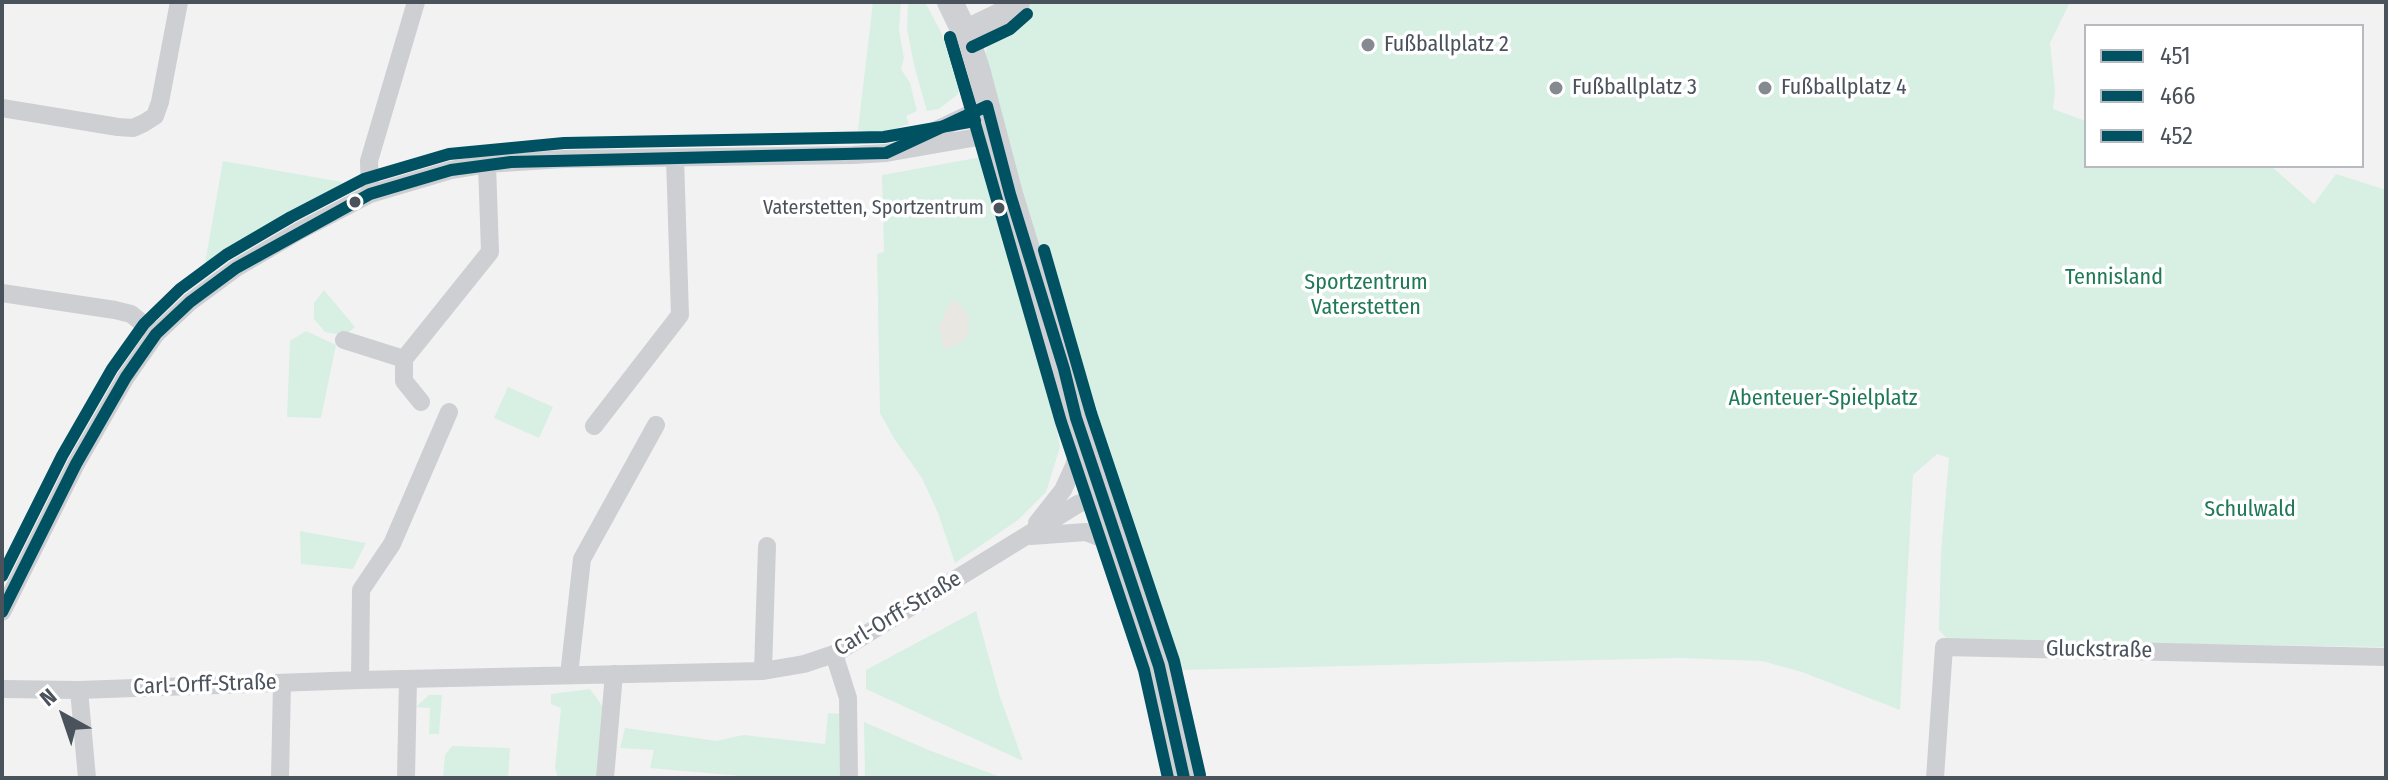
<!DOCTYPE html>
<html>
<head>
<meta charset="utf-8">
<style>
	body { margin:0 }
	#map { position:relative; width:2388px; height:780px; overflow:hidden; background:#f2f2f2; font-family:"Fira Sans Condensed",sans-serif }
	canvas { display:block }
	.frame { position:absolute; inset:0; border:4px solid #4a525c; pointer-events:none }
	.legend { position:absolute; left:2084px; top:24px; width:280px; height:144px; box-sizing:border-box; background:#fff; border:2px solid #b7babe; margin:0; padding:10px 14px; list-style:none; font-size:24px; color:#4a525c }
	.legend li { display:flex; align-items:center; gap:16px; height:40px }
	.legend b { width:40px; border:2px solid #b7babe }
	.north { position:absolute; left:24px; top:676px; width:80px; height:80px; -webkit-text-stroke:6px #fff; paint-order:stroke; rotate:320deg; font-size:22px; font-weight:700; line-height:32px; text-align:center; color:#4a525c }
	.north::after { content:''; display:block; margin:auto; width:28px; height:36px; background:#4a525c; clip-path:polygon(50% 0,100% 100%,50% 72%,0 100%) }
</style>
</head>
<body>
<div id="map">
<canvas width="2388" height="780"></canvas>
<div class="frame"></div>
<ul class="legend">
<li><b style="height:10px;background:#005262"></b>451</li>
<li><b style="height:10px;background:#005262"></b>466</li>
<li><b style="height:10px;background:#005262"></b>452</li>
</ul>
<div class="north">N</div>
</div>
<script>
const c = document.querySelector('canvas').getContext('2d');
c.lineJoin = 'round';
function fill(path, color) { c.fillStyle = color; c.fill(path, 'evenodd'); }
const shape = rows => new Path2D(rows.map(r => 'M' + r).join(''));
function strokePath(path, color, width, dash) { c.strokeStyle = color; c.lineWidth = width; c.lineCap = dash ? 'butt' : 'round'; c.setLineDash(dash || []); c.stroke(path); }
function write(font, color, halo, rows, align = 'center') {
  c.font = font + ' "Fira Sans Condensed",sans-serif'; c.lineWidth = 7; c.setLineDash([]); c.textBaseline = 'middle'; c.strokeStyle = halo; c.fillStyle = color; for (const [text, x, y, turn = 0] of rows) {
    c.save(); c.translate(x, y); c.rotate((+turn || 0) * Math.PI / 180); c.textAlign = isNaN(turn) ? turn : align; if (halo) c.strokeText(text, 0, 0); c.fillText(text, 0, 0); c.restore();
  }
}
const green = shape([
	[873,2,901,2,899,30,904,58,901,69,910,83,917,111,906,116,909,124,885,132,866,134,866,131,858,130],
	[908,2,925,2,941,32,961,88,957,95,939,109,927,111,914,65,907,29],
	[1033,2,2070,2,2050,43,2055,91,2053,109,2086,121,2086,166,2271,166,2314,204,2336,174,2386,190,2386,647,1948,640,1939,630,1941,552,1949,458,1937,454,1913,475,1900,710,1802,672,1762,661,1680,658,1179,670,1151,591,1083,378,1012,174,983,65,987,46,1001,29],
	[982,157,1042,355,1060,447,1046,492,1018,520,955,563,938,513,922,478,895,440,880,413,877,254,884,252,882,175],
	[223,161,342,182,343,185,335,194,253,240,203,275],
	[324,290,355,327,349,332,341,335,325,332,314,319,314,303],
	[306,331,336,345,321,418,287,417,290,341],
	[508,387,553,407,539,438,494,418],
	[300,531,366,543,353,569,301,564],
	[976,611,1000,697,1023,761,866,689,866,670],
	[590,689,603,707,597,778,558,778,555,768,561,708,551,704,551,694],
	[429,695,442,695,439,734,429,734,430,708,416,707],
	[828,713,843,714,844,778,764,778,650,768,654,750,620,748,625,728,717,741,743,735,825,744],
	[864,722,931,751,1003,778,865,778],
	[452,746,510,748,508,778,443,778,445,755]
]);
const sand = shape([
	[955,300,963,307,969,319,968,335,962,343,944,349,939,328,949,303]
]);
const street = shape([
	[2,108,118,127,133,128,144,123,155,116,160,102,179,2],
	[911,142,987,106],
	[370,194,369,161,416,2],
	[2,293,115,310,131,314,156,334],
	[344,340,404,359],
	[421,402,404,381,404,359,490,252,487,164],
	[594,426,680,315,675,158],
	[1037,523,1063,490,1074,466,1082,437],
	[1031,536,1086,532,1107,540,1123,554],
	[2,612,76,464,126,377,156,334,190,302,236,268,299,231,370,194,451,170,487,164,564,159,853,155,886,153,995,134],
	[834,654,848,698,849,778],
	[763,671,767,546],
	[569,675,582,559,656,425],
	[360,680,361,590,392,544,449,412],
	[2,689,79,690,360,680,763,671,804,664,834,654,1078,504,1103,495],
	[79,690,87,778],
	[280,778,282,683],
	[406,778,408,679],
	[605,778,614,674],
	[1935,778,1944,647,2386,657]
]);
const secondary = shape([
	[950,2,965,33,977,69,1010,194,1064,369,1076,418,1119,541,1159,666,1184,778],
	[965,33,1002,15,1017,2]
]);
const bus1 = shape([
	[2,612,76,464,126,377,156,334,190,302,236,268,370,194,451,170,511,162,886,153,987,106,1010,194,1064,369,1076,418,1159,666,1184,778]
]);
const bus2 = shape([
	[950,37,1061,422,1144,670,1168,778],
	[972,47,1010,29,1027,14]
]);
const bus3 = shape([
	[2,576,62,456,112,369,144,324,180,289,226,255,291,217,364,179,449,154,564,143,884,137,975,121,950,38]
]);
const bus4 = shape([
	[1044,250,1091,413,1174,661,1200,775]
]);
const markers = [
	[1368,45,8,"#858a90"],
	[1556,88,8,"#858a90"],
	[1765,88,8,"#858a90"],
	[355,202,7,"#4a525c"],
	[999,208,7,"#4a525c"]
];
const busNames = [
	["Vaterstetten, Sportzentrum",984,208]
];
const poiNames = [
	["Fußballplatz 2",1384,45],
	["Fußballplatz 3",1572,88],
	["Fußballplatz 4",1781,88]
];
const parkNames = [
	["Tennisland",2114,278],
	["Sportzentrum",1366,283],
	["Vaterstetten",1366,308],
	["Abenteuer-Spielplatz",1823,399],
	["Schulwald",2250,510]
];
const streetNames = [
	["Carl-Orff-Straße",898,614,-31],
	["Gluckstraße",2099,650,1],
	["Carl-Orff-Straße",205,685,-2]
];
fill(green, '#d8efe4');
fill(sand, '#e8e7e1');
strokePath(street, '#cdcfd2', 18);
strokePath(secondary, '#ced0d3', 26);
strokePath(bus1, '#005262', 12);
strokePath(bus2, '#005262', 12);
strokePath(bus3, '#005262', 12);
strokePath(bus4, '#005262', 12);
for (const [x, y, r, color] of markers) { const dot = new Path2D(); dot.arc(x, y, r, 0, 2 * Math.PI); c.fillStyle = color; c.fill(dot); strokePath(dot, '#fff', 3); }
write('20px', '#4a525c', '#fff', busNames, 'right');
write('22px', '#4a525c', '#fff', poiNames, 'left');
write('22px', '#1f7956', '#fff', parkNames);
write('22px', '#4a525c', '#fff', streetNames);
</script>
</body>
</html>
